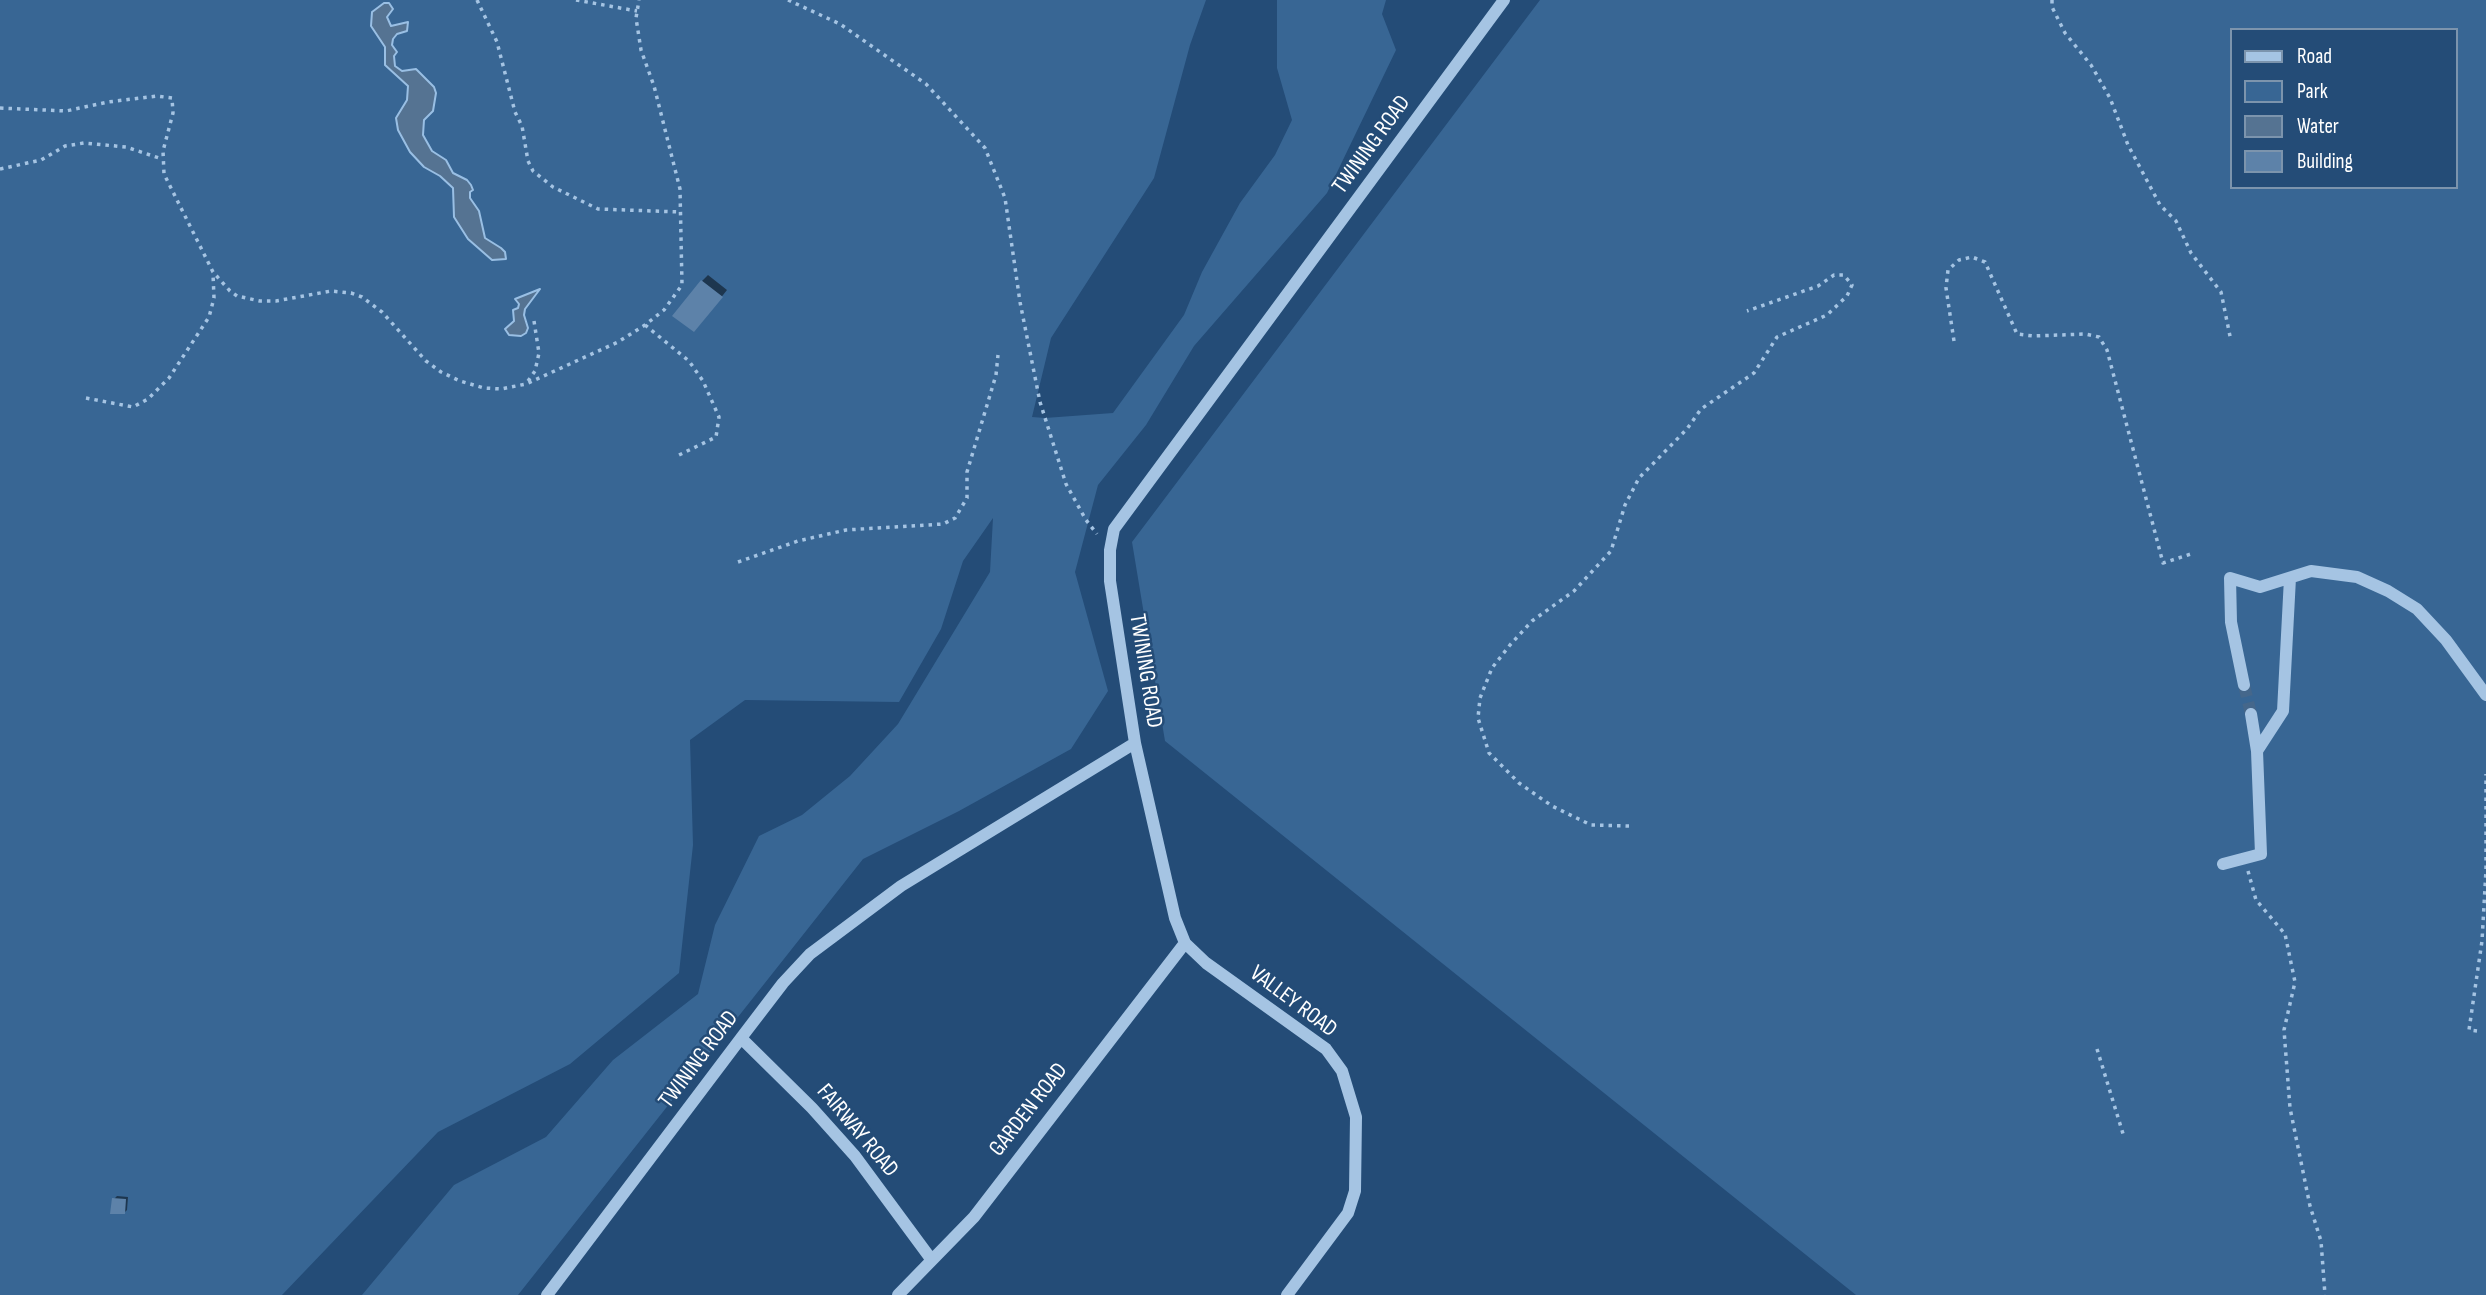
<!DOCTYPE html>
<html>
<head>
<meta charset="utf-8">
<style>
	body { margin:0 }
	#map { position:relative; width:2486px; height:1295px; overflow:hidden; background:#244c77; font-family:"Sofia Sans Condensed",sans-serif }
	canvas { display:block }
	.legend { position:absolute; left:2230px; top:28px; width:228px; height:161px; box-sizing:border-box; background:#244c77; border:2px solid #7c94ad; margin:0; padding:9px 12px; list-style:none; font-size:21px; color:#fff }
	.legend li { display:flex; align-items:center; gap:14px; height:35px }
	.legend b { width:35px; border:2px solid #7c94ad }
</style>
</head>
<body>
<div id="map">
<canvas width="2486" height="1295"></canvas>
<ul class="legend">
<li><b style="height:9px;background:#a5c4e3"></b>Road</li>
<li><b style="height:19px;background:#386694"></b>Park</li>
<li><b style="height:19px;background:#557392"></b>Water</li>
<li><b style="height:19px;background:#5d82a9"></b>Building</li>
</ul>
</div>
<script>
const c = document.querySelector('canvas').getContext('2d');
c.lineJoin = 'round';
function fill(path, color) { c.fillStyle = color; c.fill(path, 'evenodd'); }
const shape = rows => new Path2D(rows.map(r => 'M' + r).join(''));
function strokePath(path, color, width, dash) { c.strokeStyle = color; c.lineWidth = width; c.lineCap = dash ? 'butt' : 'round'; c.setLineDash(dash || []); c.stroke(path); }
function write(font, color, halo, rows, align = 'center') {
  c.font = font + ' "Sofia Sans Condensed",sans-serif'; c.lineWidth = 5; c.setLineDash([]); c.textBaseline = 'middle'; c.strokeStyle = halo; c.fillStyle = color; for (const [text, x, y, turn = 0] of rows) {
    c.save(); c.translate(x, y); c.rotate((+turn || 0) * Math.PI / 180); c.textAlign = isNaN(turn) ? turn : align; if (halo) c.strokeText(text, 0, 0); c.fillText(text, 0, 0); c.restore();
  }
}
const green = shape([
	[0,0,1206,0,1190,45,1154,178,1051,338,1032,417,1045,418,1113,413,1184,315,1202,272,1240,203,1275,155,1292,120,1277,68,1277,0,1386,0,1382,14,1396,50,1327,193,1194,346,1146,425,1098,485,1075,572,1108,691,1071,749,959,811,863,859,518,1295,362,1295,454,1185,546,1137,613,1060,698,994,715,925,759,836,802,815,850,776,898,724,990,572,993,518,963,561,941,629,899,702,745,700,690,740,693,845,679,973,570,1064,438,1132,282,1295,0,1295],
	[1540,0,2486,0,2486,1295,1856,1295,1165,741,1132,542],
	[2232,30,2456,30,2456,187,2232,187]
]);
const water = shape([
	[384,3,389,3,393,9,387,17,391,26,408,22,407,31,397,34,393,39,392,45,397,52,394,56,395,66,402,71,416,69,434,87,436,93,433,111,424,120,423,135,432,151,446,160,453,173,467,180,471,185,473,190,470,192,470,198,479,211,485,238,501,248,505,252,506,259,492,260,468,239,454,217,453,188,440,176,424,167,410,152,398,130,396,118,407,100,408,86,385,65,385,47,371,26,372,12,384,3],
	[540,289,525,309,524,315,528,328,526,333,521,336,509,335,505,329,514,321,513,310,518,308,519,304,515,299,540,289]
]);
const shadow = shape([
	[708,275,727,290,700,324,702,281],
	[117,1196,128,1197,127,1210,125,1212,114,1199]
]);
const building = shape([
	[701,280,723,297,694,332,672,316],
	[112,1198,126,1199,125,1214,110,1214]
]);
const minorTunnel = shape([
	[2244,685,2251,714]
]);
const path = shape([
	[477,0,497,42,515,112,522,126,528,161,533,171,553,187,598,209,681,212],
	[576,0,637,11],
	[788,0,840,24,926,84,985,148,1005,198,1020,302,1040,402,1066,484,1086,520,1097,534],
	[2052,0,2052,7,2065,33,2091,65,2110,98,2128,145,2160,205,2176,221,2191,253,2221,292,2231,341],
	[0,108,66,111,108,102,157,96,172,98,173,113,163,151,164,174,213,272,230,291,237,296,260,301,276,301,331,291,351,293,362,297,382,312,426,361,441,372,460,381,484,388,501,389,526,384,618,342,645,325,664,310,682,285,680,189,654,86,641,50,636,18,639,0],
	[0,169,41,160,65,146,84,143,126,147,162,159],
	[645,325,689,361,703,381,719,417,716,437,675,457],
	[1954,341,1946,288,1948,270,1959,260,1972,257,1985,262,2017,334,2033,336,2085,334,2099,337,2107,350,2163,563,2194,553],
	[528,381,535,371,539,353,534,321],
	[86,398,133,407,148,399,169,378,209,317,214,298,213,274],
	[738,562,798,541,846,530,943,524,955,518,967,498,967,472,996,375,998,355],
	[1629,826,1591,825,1552,806,1519,783,1489,753,1478,718,1480,698,1492,668,1510,645,1532,621,1574,591,1611,551,1625,505,1639,478,1687,429,1701,409,1754,373,1777,337,1827,315,1847,296,1852,285,1844,275,1834,275,1818,286,1747,311],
	[2248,871,2256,900,2285,934,2295,982,2284,1030,2290,1108,2310,1206,2321,1241,2325,1295],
	[2477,1031,2469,1030,2482,941,2486,870,2486,774],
	[2097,1049,2124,1137]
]);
const minor = shape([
	[2244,685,2231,622,2230,578,2260,587,2311,571,2357,577,2388,591,2417,609,2446,640,2486,695],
	[2251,714,2257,751],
	[1135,743,1175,918,1185,943,1206,963,1326,1049,1342,1071,1356,1117,1355,1191,1348,1213,1287,1295],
	[2223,864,2261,854,2257,751,2283,711,2290,578],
	[741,1038,812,1108,855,1156,931,1259],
	[547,1295,741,1038,783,983,810,954,901,886,1135,743,1110,581,1110,550,1114,529,1504,0],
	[898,1295,974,1217,1185,943]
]);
const streetNames = [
	["TWINING ROAD",1372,145,-54],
	["TWINING ROAD",1145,671,81],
	["VALLEY ROAD",1293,1002,37],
	["TWINING ROAD",699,1060,-53],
	["GARDEN ROAD",1029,1110,-52],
	["FAIRWAY ROAD",857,1131,50]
];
fill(green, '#386694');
fill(water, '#557392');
strokePath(water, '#99bfe4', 2);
fill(shadow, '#0007');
fill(building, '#5d82a9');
strokePath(minorTunnel, '#45678b', 12, [12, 6]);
strokePath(path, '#a5c4e3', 3.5, [3.5, 5]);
strokePath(minor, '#a5c4e3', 12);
write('23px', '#fff', '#244c77', streetNames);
</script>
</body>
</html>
